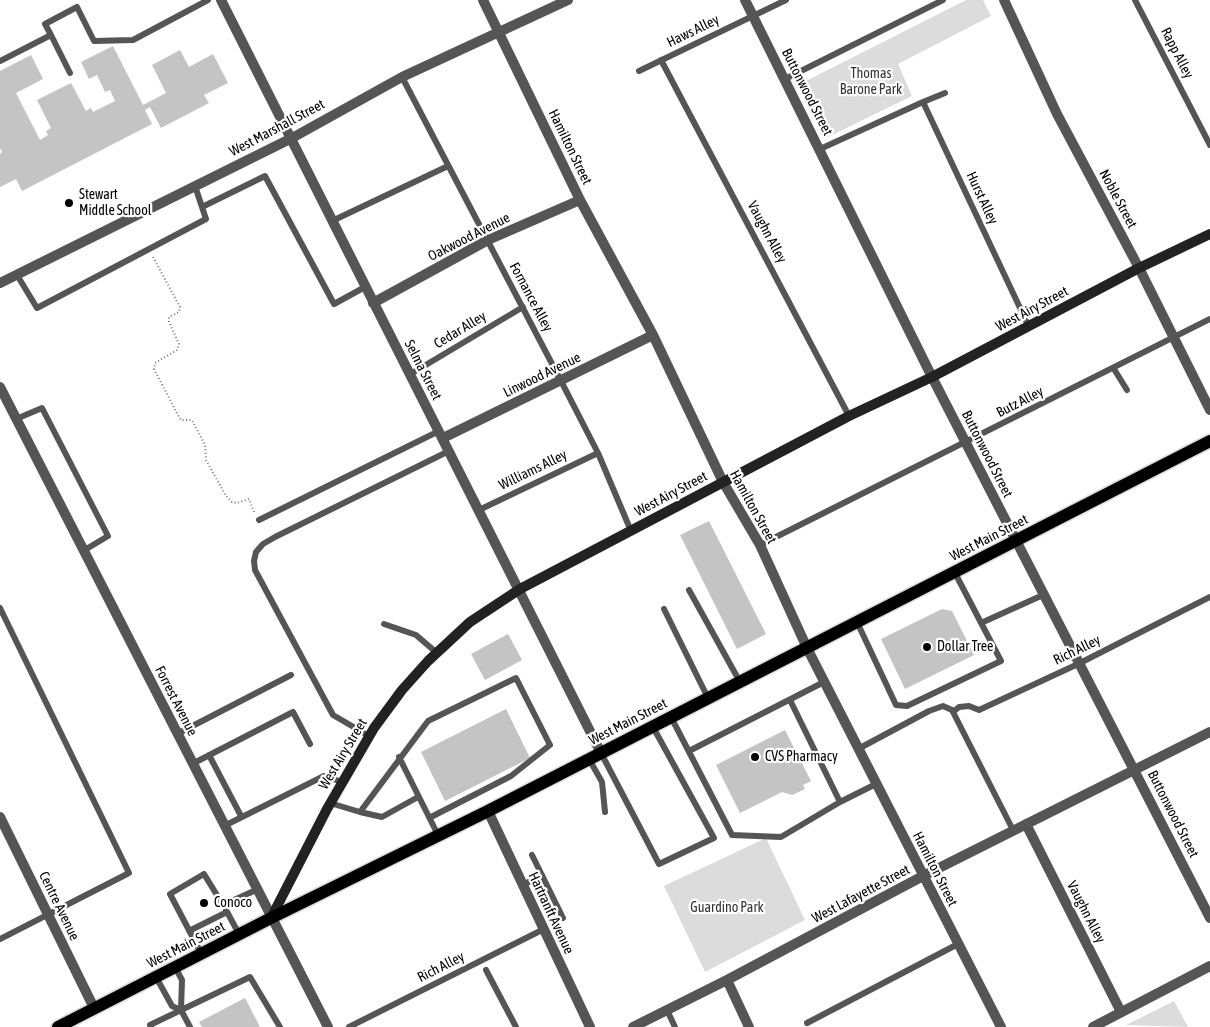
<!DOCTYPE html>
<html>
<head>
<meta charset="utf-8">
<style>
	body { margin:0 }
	canvas { display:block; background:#fff }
</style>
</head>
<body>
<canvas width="1210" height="1027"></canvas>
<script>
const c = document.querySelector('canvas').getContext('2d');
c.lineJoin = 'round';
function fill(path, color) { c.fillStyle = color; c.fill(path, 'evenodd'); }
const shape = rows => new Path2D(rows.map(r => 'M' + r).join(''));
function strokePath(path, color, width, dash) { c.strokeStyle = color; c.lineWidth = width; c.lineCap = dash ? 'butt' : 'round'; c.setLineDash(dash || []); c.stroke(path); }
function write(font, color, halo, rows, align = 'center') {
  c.font = font + ' "Asap Condensed",sans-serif'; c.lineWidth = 4.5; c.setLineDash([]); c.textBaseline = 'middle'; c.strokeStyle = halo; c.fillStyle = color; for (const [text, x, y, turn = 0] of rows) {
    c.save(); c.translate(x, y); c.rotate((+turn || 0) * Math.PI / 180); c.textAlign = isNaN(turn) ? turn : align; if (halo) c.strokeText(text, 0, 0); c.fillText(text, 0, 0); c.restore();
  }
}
const green = shape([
	[966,0,983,0,991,16,898,64,912,96,824,139,800,84],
	[766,838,805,920,705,972,664,886],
	[1174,1001,1188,1027,1126,1025]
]);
const building = shape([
	[113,46,143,105,166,93,152,65,180,50,189,67,213,54,228,83,204,95,209,103,161,128,150,107,145,110,152,124,22,191,16,179,0,187,0,154,2,152,0,148,0,71,31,55,43,79,16,93,40,140,48,135,46,131,51,128,37,100,71,83,86,111,91,108,93,112,115,101,110,90,105,92,97,75,89,79,81,62],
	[709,521,766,634,737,649,680,535],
	[942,609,952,611,974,655,905,689,881,639],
	[508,634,522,660,485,680,471,654],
	[506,709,530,758,445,801,421,752],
	[785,730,811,781,803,785,805,789,792,795,782,792,740,813,716,765],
	[245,998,260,1027,202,1027,199,1022]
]);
const path = shape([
	[153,257,180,307,179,312,169,317,169,322,179,344,177,350,155,363,154,369,179,417,181,420,192,420,205,445,206,460,226,496,232,502,237,503,249,499,254,512]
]);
const service = shape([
	[1135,0,1210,145],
	[51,35,70,73],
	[661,60,849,416],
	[0,61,51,35,45,24,77,7,94,41,133,40,208,0],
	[639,71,786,0],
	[402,77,561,381,598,453,631,531],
	[785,79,943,0],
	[945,93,923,102,1029,327],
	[820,149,923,102],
	[202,207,265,176,334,304,365,287],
	[332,221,448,166],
	[17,275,37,308,206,219,195,186],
	[1114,369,1127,390],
	[409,375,523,307],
	[16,419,42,408,108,536,83,551],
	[479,510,598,453],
	[259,520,439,431],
	[760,545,1210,319],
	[689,590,740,682],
	[0,608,129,873,0,939],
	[664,609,708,698],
	[857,622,896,705,907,706,1001,661,955,573],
	[981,623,1043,595],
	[384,624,416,635,437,653],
	[953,712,959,707,969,706,979,710,1078,664,1210,597],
	[671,717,732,835,781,837,840,802,790,700],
	[177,734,291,675],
	[369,736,333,715,255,570,254,561,256,552,263,544,275,537,449,451],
	[858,749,929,711,943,706,952,710,1013,830],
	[689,751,824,682],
	[601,753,659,864,714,838,653,727],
	[209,755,241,816],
	[399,757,438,835],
	[589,759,602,782,605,812],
	[192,764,293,712,310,744],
	[840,802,876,784],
	[330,803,360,812,428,721,516,678,550,745,511,776,431,817],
	[360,812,382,817,418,797],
	[224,826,324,776,342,782],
	[532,855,563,918],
	[523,885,542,875],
	[226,910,239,934],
	[189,931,227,912],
	[201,953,170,894,204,874,223,905,256,890],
	[175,967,182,980,181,1010],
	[486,970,516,1027],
	[156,977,172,1006,181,1010,190,1027],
	[667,1010,675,1027],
	[807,1023,958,944],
	[151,1027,150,1025,250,977,280,1027],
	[349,1027,544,929]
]);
const minor = shape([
	[221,0,601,753],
	[483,0,580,200,653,335,723,482,760,545,807,648,1001,1027],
	[745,0,932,377,1210,918],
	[1004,0,1057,114,1139,268,1210,410],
	[373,303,488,240,580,200],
	[0,387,328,1027],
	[443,438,653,335],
	[488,811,590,1027],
	[0,817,94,1008],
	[1026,824,1121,1012],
	[727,980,749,1027],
	[633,1027,727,980,923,876,1210,732],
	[1093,1027,1210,966]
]);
const tertiary = shape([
	[0,283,292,138,402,77,568,0]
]);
const secondary = shape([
	[271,918,327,809,374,728,402,690,428,661,470,622,520,589,849,416,932,377,1139,268,1210,234]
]);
const primary = shape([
	[58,1027,271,918,488,811,1210,441]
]);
const markers = [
	[69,203,5,"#000"],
	[927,647,5,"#000"],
	[755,757,5,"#000"],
	[204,903,5,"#000"]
];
const streetNames = [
	["Haws Alley",693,31,-26],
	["Rapp Alley",1177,53,63],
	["Buttonwood Street",807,92,63],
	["West Marshall Street",277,128,-28],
	["Hamilton Street",570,147,64],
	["Hurst Alley",982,198,65],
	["Noble Street",1118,199,62],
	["Vaughn Alley",767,232,62],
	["Oakwood Avenue",469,237,-27],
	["Fornance Alley",531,297,62],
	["West Airy Street",1032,309,-28],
	["Cedar Alley",460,330,-31],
	["Selma Street",423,370,63],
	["Linwood Avenue",542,375,-26],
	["Butz Alley",1020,402,-27],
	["Buttonwood Street",987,454,63],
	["Williams Alley",533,470,-26],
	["West Airy Street",671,494,-28],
	["Hamilton Street",753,507,61],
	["West Main Street",989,538,-27],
	["Rich Alley",1077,650,-26],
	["Forrest Avenue",176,701,63],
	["West Main Street",628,722,-27],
	["West Airy Street",343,754,-59],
	["Buttonwood Street",1173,814,63],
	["Hamilton Street",935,869,63],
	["West Lafayette Street",861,894,-28],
	["Centre Avenue",59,906,64],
	["Vaughn Alley",1086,912,63],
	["Hartranft Avenue",551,913,65],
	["West Main Street",186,945,-27],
	["Rich Alley",441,967,-27]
];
const parkNames = [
	["Thomas",871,74],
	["Barone Park",871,90],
	["Guardino Park",727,908]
];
const poiNames = [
	["Stewart",79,195],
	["Middle School",79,211],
	["Dollar Tree",937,647],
	["CVS Pharmacy",765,757],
	["Conoco",214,903]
];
fill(green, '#dcdcdc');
fill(building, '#c4c4c4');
strokePath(primary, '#dbdbdb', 15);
strokePath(path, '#777', 2, [1, 2.5]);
strokePath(service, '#555', 6);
strokePath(minor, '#555', 10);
strokePath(tertiary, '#555', 10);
strokePath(secondary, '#222', 10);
strokePath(primary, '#000', 12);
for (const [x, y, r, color] of markers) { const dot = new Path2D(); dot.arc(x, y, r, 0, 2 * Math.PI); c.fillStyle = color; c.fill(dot); strokePath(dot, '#fff', 2); }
write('14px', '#000', '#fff', streetNames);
write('14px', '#333', '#fff', parkNames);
write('14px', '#000', '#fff', poiNames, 'left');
</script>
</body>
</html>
